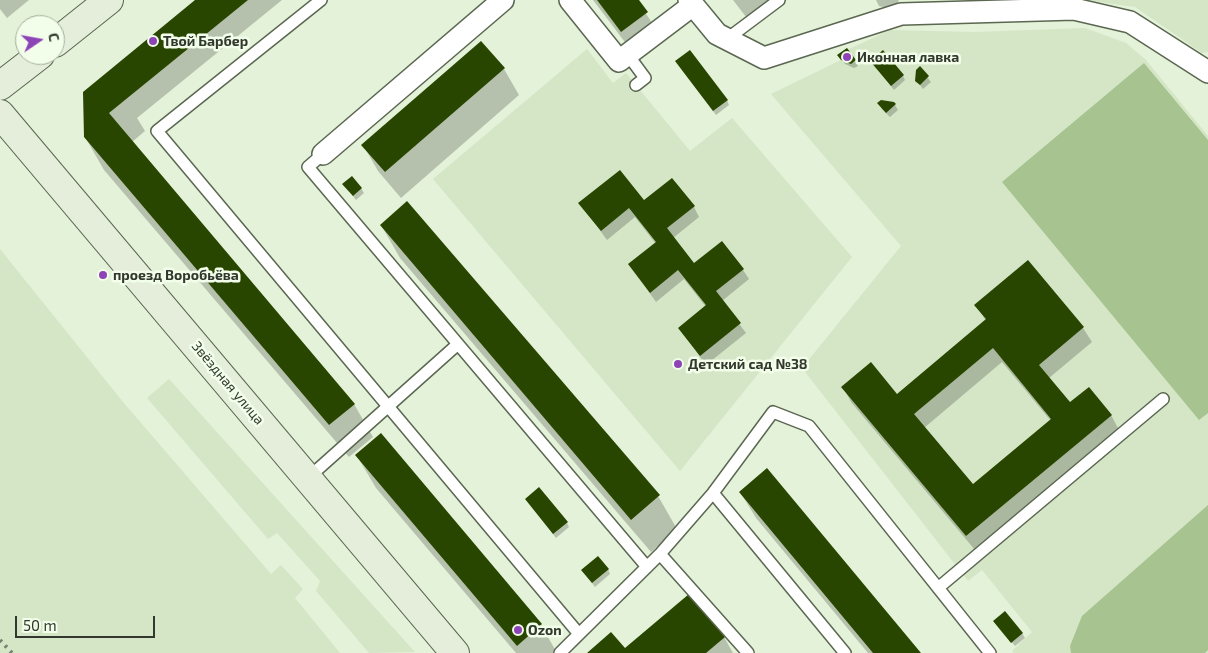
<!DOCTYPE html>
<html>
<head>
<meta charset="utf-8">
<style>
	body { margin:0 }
	#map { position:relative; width:1208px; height:653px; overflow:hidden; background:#e3f2d8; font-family:"Exo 2",sans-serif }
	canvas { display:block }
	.north { position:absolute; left:15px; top:15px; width:50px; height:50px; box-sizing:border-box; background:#f2fee9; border:1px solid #a5af9e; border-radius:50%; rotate:78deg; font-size:14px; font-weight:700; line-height:20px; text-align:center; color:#32382e }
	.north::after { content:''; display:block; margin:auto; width:18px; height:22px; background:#8d44b7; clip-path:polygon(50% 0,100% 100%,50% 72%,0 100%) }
	.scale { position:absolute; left:15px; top:616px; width:140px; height:22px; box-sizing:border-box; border:2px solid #32382e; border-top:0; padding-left:6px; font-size:15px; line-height:18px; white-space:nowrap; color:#32382e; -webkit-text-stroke:4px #f2fee9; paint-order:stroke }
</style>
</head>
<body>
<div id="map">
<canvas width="1208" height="653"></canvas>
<div class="north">С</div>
<div class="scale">50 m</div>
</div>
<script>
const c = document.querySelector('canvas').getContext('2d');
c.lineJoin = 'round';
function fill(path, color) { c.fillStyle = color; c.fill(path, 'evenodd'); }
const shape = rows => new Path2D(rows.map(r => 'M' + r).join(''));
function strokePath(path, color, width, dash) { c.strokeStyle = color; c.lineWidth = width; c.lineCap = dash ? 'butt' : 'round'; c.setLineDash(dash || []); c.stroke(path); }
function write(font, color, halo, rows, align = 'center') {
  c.font = font + ' "Exo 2",sans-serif'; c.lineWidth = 5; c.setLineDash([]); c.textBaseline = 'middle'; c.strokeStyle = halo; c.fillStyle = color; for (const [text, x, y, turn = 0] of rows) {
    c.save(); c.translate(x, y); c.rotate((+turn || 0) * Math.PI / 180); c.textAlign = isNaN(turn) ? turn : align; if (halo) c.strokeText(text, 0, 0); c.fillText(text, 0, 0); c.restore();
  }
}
const built = shape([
	[1083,0,1208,0,1208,52,1202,53,1135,7],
	[1085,28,1126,43,1146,60,1208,136,1208,653,1014,653,1012,651,1032,632,982,570,968,581,802,368,901,246,771,94,841,60,837,55,847,48,849,49,890,30,974,32],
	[587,49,613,83,626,73,690,151,732,118,852,257,680,471,433,179],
	[0,249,123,402,271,574,281,565,303,589,295,598,340,653,0,653],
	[169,379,415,652,369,653,316,591,320,581,277,533,268,539,147,398]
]);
const green = shape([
	[1144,63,1208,140,1208,413,1199,420,1002,182],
	[1208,505,1208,650,1205,653,1071,653,1070,646,1082,616]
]);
const shadow = shape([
	[0,0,29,0,7,18,0,9],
	[197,0,282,0,137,118,145,131,132,142,354,404,373,437,349,457,104,170,85,137],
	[593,0,637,0,662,38,637,58],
	[733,0,779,0,750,22],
	[876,0,899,0,897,4,888,8,879,6],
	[847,49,858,66,854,68,845,64,842,60],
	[872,62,903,76,905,80,894,90],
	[679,66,727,100,729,105,716,115],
	[920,68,931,82,923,89,917,81],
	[504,69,519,95,401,198,378,171,363,145],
	[881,101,895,105,898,110,890,117,881,108],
	[344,185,361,188,364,193,356,200],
	[644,202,694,207,699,217,673,238,694,265,743,270,749,279,722,301,746,333,706,365,679,328,706,307,684,279,656,302,630,265,656,244,635,217,607,240,580,203],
	[381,225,658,496,677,529,651,552,400,258],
	[976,305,1083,328,1092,342,1049,378,1070,404,1111,415,1119,430,975,550,851,402,843,387,897,395,986,321],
	[1002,362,1051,421,972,486,924,428],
	[357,456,541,625,557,653,516,653,376,488],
	[740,492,919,653,868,653,756,518],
	[529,503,567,523,569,527,556,538],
	[608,569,610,574,595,587,583,571],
	[998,626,1022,633,1025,638,1015,646],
	[724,637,733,653,589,653,624,649]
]);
const building = shape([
	[195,0,248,0,109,113,355,404,329,425,84,137,83,92],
	[597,0,639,0,648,12,621,32],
	[481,41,505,68,385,172,361,145],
	[847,48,856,60,851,64,841,60,837,55],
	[690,50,728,100,713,111,675,61],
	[883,50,904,75,891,86,870,61],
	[920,66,929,76,920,85,915,81,916,70],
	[881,100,894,102,896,104,886,113,877,103],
	[620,170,644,200,672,178,695,206,667,228,694,263,722,241,744,269,716,291,741,323,700,356,678,328,706,305,678,270,650,293,628,264,656,242,629,208,601,231,578,203],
	[352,176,362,188,353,196,342,184],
	[407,201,660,495,631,520,380,225],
	[1028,260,1084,327,1039,365,1070,402,1089,387,1112,415,966,536,841,387,871,362,897,394,986,319,974,305],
	[993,348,1051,419,973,484,914,414],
	[381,433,542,624,517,646,355,455],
	[767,468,921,653,873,653,739,492],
	[539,487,568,522,553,534,525,499],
	[598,556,609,569,592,583,581,570],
	[689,594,725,637,706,653,587,653,611,632,625,648],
	[1005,611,1023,633,1011,643,993,621]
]);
const lane = shape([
	[321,0,157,131,579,634],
	[727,39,779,0],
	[628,55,645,78,636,85],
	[323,154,308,167,647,567],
	[308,478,458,344],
	[713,493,845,653],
	[660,554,748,653],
	[938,588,1163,399],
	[560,653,660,554,713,493,773,412,809,426,990,653]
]);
const street = shape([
	[570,0,619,61,693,5],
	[689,0,717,34,764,58,901,14,1074,9,1130,22,1208,72],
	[323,154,503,0]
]);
const secondary = shape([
	[55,43,109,0],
	[0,86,40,55],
	[0,114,455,653]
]);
const rail = shape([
	[0,640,12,653]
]);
const markers = [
	[153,41,5,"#8d44b7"],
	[847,57,5,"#8d44b7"],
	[103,275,5,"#8d44b7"],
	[678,364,5,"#8d44b7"],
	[518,630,5,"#8d44b7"]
];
const poiNames = [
	["Твой Барбер",163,41],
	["Иконная лавка",857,57],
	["проезд Воробьёва",113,275],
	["Детский сад №38",688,364],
	["Ozon",528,630]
];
const streetNames = [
	["Звёздная улица",228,383,50]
];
fill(built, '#d4e6c6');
fill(green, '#a7c390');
fill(shadow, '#0003');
fill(building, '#294600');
strokePath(lane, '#5b6751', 14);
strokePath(street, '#5b6751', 24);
strokePath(secondary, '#5b6751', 30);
strokePath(lane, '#fff', 11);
strokePath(street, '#fff', 21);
strokePath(secondary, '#e4eedb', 28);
strokePath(rail, '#778070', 4, [2.5, 5]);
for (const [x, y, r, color] of markers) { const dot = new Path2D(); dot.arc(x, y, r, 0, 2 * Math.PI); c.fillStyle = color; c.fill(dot); strokePath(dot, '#f2fee9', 2); }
write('bold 14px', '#32382e', '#f2fee9', poiNames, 'left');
write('14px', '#32382e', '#f2fee9', streetNames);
</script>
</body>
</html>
